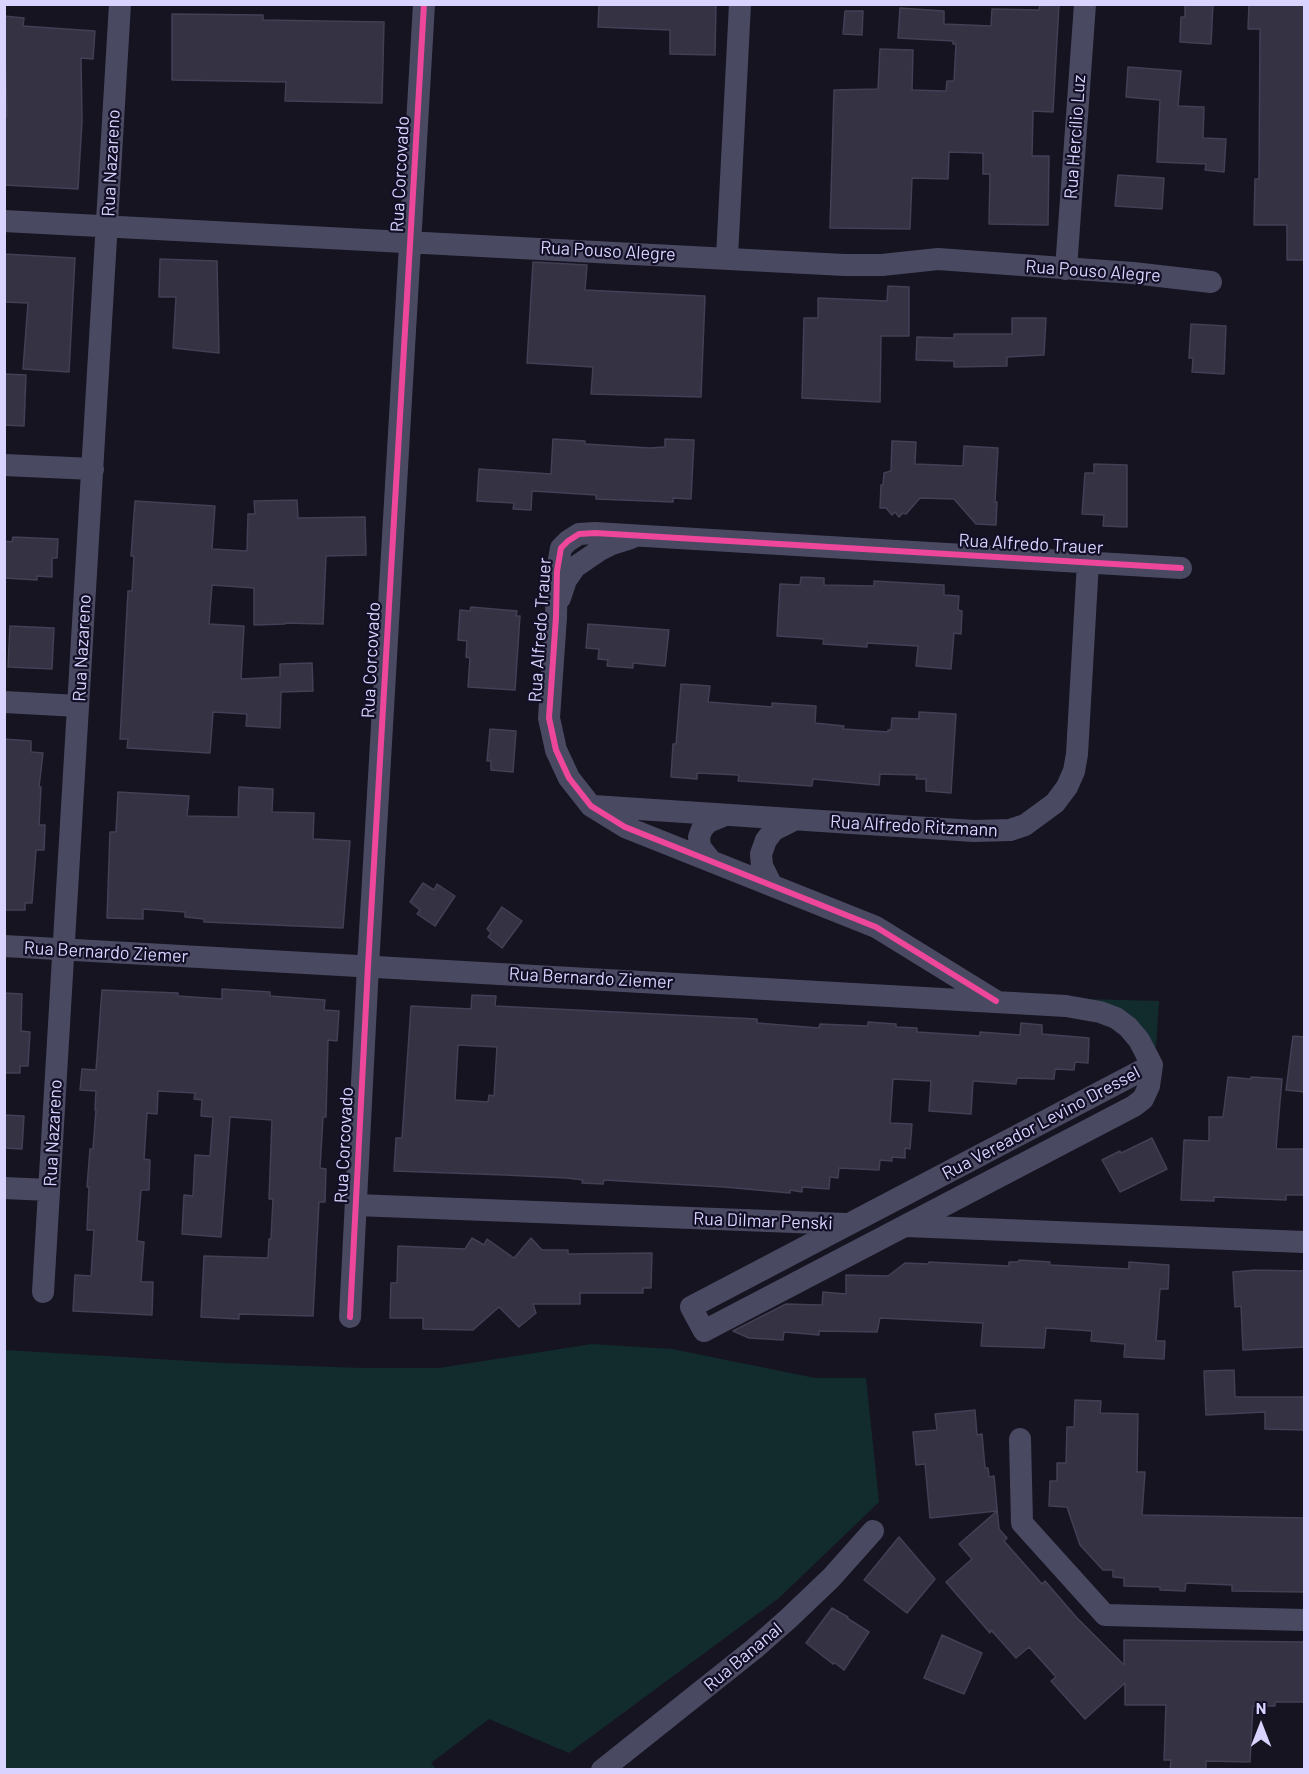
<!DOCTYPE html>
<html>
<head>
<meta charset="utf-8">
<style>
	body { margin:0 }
	#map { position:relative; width:1309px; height:1774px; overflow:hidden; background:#161421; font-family:Barlow,sans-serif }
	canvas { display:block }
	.frame { position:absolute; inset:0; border:6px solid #d8d4ff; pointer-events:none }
	.north { position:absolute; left:1231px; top:1696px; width:60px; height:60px; -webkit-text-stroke:4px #120f26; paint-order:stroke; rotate:0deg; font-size:16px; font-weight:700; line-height:24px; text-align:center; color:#d8d4ff }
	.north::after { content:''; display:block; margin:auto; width:21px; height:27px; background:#d8d4ff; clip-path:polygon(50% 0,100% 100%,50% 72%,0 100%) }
</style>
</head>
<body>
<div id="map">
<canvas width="1309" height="1774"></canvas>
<div class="frame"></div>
<div class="north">N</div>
</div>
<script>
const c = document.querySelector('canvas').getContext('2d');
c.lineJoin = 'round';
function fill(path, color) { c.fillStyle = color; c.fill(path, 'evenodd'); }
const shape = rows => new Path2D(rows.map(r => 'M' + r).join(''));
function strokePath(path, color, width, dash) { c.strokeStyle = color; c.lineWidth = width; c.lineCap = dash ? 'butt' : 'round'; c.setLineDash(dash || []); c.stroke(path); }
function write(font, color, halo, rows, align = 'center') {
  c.font = font + ' Barlow,sans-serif'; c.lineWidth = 4.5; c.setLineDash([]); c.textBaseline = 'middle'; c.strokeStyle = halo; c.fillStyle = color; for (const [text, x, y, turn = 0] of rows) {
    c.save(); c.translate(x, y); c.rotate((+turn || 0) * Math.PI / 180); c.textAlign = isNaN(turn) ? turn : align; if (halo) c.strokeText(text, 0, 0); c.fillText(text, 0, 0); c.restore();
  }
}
const green = shape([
	[1084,999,1159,1001,1156,1048,1147,1034],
	[592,1344,672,1349,815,1378,866,1378,879,1502,779,1598,569,1753,489,1719,431,1763,436,1769,5,1769,5,1350,224,1363,362,1368,439,1368]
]);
const building = shape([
	[599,4,716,4,715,55,670,54,670,30,598,27,599,4],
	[1040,4,1059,4,1053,112,1033,111,1032,156,1049,156,1048,225,989,224,990,174,983,174,983,153,949,152,948,179,912,178,910,229,830,228,834,90,878,89,880,49,913,50,912,90,946,91,947,81,954,81,956,44,953,44,953,41,898,38,900,8,944,11,944,24,991,26,992,9,1039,10,1040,4],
	[1185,4,1213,4,1211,44,1180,42,1181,17,1185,17,1185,4],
	[1249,4,1305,4,1305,260,1287,260,1287,225,1254,225,1255,179,1259,179,1260,29,1248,29,1249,4],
	[845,11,863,11,862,35,843,34,845,11],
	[172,14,263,15,263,20,384,22,382,103,285,101,286,82,172,80,172,14],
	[4,16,24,18,23,26,95,31,93,59,81,58,82,121,78,189,4,185,4,116,7,116,4,16],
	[1128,67,1181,71,1178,106,1204,107,1203,138,1226,139,1224,172,1205,170,1206,164,1157,162,1160,100,1126,97,1128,67],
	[1118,175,1164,178,1162,209,1115,206,1118,175],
	[4,254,75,258,69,372,23,369,28,303,4,302,4,254],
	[160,259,217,261,219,353,173,348,176,297,159,297,160,259],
	[533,262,587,265,585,290,705,296,701,397,591,394,593,367,527,363,533,262],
	[888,286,909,287,909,336,881,336,880,402,802,398,804,318,818,318,818,298,887,301,888,286],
	[1012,318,1046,318,1044,355,1007,357,1007,366,954,367,954,361,916,360,917,337,954,338,954,334,1012,334,1012,318],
	[1191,324,1226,326,1224,374,1192,372,1193,358,1189,358,1191,324],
	[4,374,26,375,24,426,4,425,4,374],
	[553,439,585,441,585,444,650,448,665,447,665,439,694,440,691,499,673,498,673,502,596,499,596,495,532,491,531,510,513,509,514,503,477,501,479,469,551,474,553,439],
	[892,441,916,442,915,464,963,466,964,446,998,448,995,502,997,502,996,525,976,524,954,499,920,498,906,514,903,513,899,517,895,512,892,515,886,508,880,508,881,485,883,485,884,473,891,471,892,441],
	[1094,464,1127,465,1127,527,1103,526,1104,515,1082,514,1085,473,1094,473,1094,464],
	[297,500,298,518,365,517,366,555,326,556,323,624,285,623,285,624,254,625,254,588,212,585,209,624,244,626,241,679,280,677,280,664,312,663,313,691,281,692,280,728,246,726,247,714,213,712,210,753,127,748,128,739,120,739,128,591,132,591,134,556,131,556,135,501,215,506,212,549,247,551,248,514,255,514,254,501,297,500],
	[13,537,58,539,57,558,52,558,52,577,37,576,37,580,4,578,4,541,12,542,13,537],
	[801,577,824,578,824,585,874,586,874,581,944,585,944,595,959,596,958,610,962,611,961,634,954,633,951,669,916,666,918,646,867,643,867,647,823,644,824,639,777,636,780,584,800,585,801,577],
	[471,607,517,611,516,616,520,616,515,690,468,687,470,658,466,657,467,641,458,640,460,610,470,611,471,607],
	[588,624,669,630,665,666,633,663,633,668,607,666,608,660,598,659,599,649,586,648,588,624],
	[10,626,54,628,52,669,8,667,10,626],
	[681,684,710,686,708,702,772,707,772,703,816,706,815,723,844,726,843,729,888,732,888,730,891,730,892,718,919,719,919,712,956,714,951,793,926,791,926,779,916,779,917,775,880,774,879,785,813,779,812,786,738,781,739,775,697,773,697,779,671,777,673,744,676,744,681,684],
	[490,729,516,731,513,772,491,770,491,761,487,761,490,729],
	[4,739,31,741,31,752,43,753,39,787,41,787,39,825,45,825,44,850,36,850,32,903,25,903,25,910,4,910,4,739],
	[239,787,273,789,272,812,314,813,313,839,350,841,343,928,204,922,204,919,185,917,185,912,143,909,143,919,107,918,110,832,116,832,118,792,189,796,187,816,238,817,239,787],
	[423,883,434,890,437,884,455,896,435,926,417,914,420,910,410,902,423,883],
	[502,907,522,921,502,948,488,937,491,933,487,929,502,907],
	[222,989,270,992,270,996,325,1000,324,1010,339,1011,337,1041,328,1040,326,1117,323,1117,320,1168,326,1169,325,1202,319,1202,313,1316,239,1314,239,1319,201,1317,204,1256,268,1258,269,1239,271,1239,273,1199,269,1199,272,1120,230,1117,221,1237,182,1234,184,1195,193,1196,195,1155,210,1156,213,1117,201,1116,202,1100,194,1099,195,1093,158,1091,157,1114,147,1113,144,1159,150,1160,149,1190,141,1190,137,1241,144,1242,141,1282,153,1282,152,1315,73,1311,75,1275,91,1276,94,1230,87,1230,89,1187,87,1187,90,1149,93,1149,96,1110,95,1110,96,1091,80,1090,82,1069,96,1070,102,990,178,993,178,996,222,999,222,989],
	[4,993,22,994,21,1031,30,1032,28,1066,20,1066,20,1073,4,1073,4,993],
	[472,995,496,996,495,1006,757,1019,757,1023,819,1028,820,1024,868,1026,868,1022,896,1024,896,1027,917,1028,917,1032,980,1036,980,1032,1020,1035,1021,1023,1042,1025,1042,1034,1089,1038,1088,1063,1075,1062,1074,1070,1055,1069,1054,1079,1017,1078,1016,1084,973,1081,971,1114,929,1111,931,1081,893,1079,890,1123,912,1124,910,1149,905,1148,905,1158,892,1157,892,1161,880,1160,879,1170,839,1168,838,1178,830,1177,829,1189,802,1187,802,1192,790,1190,790,1193,724,1187,604,1180,603,1184,582,1183,583,1180,567,1178,505,1175,394,1171,396,1138,402,1138,411,1006,471,1009,472,995],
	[458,1045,497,1047,494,1096,489,1095,488,1102,455,1100,458,1045],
	[1293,1036,1305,1037,1305,1092,1286,1090,1293,1036],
	[1228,1077,1251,1079,1251,1077,1282,1079,1276,1149,1305,1149,1305,1195,1286,1195,1286,1200,1214,1197,1214,1201,1181,1200,1184,1140,1209,1141,1209,1117,1223,1117,1228,1077],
	[4,1115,24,1116,22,1149,4,1148,4,1115],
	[1152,1138,1167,1169,1120,1192,1102,1160,1120,1151,1121,1153,1152,1138],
	[472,1238,484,1245,487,1239,514,1258,531,1238,542,1250,568,1250,568,1254,652,1253,651,1288,643,1288,643,1293,580,1293,580,1304,533,1304,536,1313,519,1327,499,1307,473,1330,423,1329,423,1318,390,1318,391,1283,397,1283,398,1246,465,1249,472,1238],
	[1019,1260,1050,1262,1050,1265,1129,1269,1129,1262,1169,1265,1168,1289,1160,1289,1156,1341,1165,1341,1164,1359,1124,1357,1125,1344,1091,1341,1092,1331,1046,1328,1044,1348,981,1346,983,1323,880,1318,877,1332,819,1331,819,1335,784,1332,783,1340,749,1338,733,1331,786,1304,822,1305,823,1292,846,1294,846,1275,888,1276,905,1263,928,1264,929,1262,1009,1266,1009,1262,1018,1262,1019,1260],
	[1256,1270,1305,1271,1305,1347,1243,1350,1241,1306,1235,1307,1233,1272,1256,1270],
	[1234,1370,1235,1397,1305,1397,1305,1430,1265,1429,1265,1412,1206,1415,1204,1371,1234,1370],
	[1075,1400,1101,1401,1100,1413,1138,1414,1137,1472,1145,1472,1142,1515,1305,1518,1304,1592,1232,1591,1232,1585,1186,1583,1185,1591,1160,1590,1160,1587,1124,1586,1124,1578,1113,1577,1113,1570,1103,1570,1080,1545,1067,1507,1049,1506,1050,1481,1057,1481,1057,1463,1066,1463,1067,1427,1074,1427,1075,1400],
	[975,1410,977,1435,982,1434,985,1468,988,1468,989,1477,994,1476,999,1529,1007,1538,1004,1541,1042,1584,1045,1581,1077,1618,1124,1665,1124,1640,1305,1642,1305,1702,1275,1702,1275,1706,1253,1706,1250,1762,1206,1761,1206,1770,1170,1770,1171,1760,1164,1760,1166,1705,1125,1705,1125,1683,1085,1719,1051,1681,1056,1677,1029,1647,1016,1658,991,1630,990,1633,946,1582,972,1559,959,1544,997,1511,930,1518,925,1464,916,1465,913,1432,937,1430,935,1414,975,1410],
	[899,1537,935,1579,907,1613,864,1580,899,1537],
	[832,1608,848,1617,847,1618,869,1632,844,1670,835,1663,833,1664,806,1643,832,1608],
	[942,1635,982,1653,964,1694,924,1678,942,1635]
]);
const street = shape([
	[4,221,844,265,882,265,938,259,1133,273,1211,282],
	[727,257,740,4],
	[1066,269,1085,4],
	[4,465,93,469],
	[560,598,566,580,575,567,600,550,612,544,631,538],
	[4,702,78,706],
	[593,806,974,831,1010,830,1025,825,1055,803,1067,787,1074,771,1077,754,1088,562],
	[711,861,700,847,699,837,702,829,708,822,725,815],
	[771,884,762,866,761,854,766,840,774,830,794,820],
	[4,946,1066,1006,1100,1012,1116,1018,1128,1027,1139,1040,1152,1065],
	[996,1001,876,927,625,827,591,806,569,778,556,750,549,718,556,617,557,571,561,548,568,541,579,534,595,533,1181,568],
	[1152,1065,1149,1086,1143,1099,1134,1106,704,1331,691,1307,1152,1065],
	[4,1188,49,1190],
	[356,1205,846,1224],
	[906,1226,1304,1242],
	[43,1292,120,4],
	[350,1317,368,966,424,4],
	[1020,1439,1022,1523,1105,1615,1304,1620],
	[602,1770,754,1649,788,1619,831,1578,873,1531]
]);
const cycleway = shape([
	[996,1001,876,927,625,827,591,806,569,778,556,750,549,718,556,617,557,571,561,548,568,541,579,534,595,533,1181,568],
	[350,1317,368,966,424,4]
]);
const streetNames = [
	["Rua Hercílio Luz",1075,137,-86],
	["Rua Nazareno",111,163,-87],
	["Rua Corcovado",400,174,-87],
	["Rua Pouso Alegre",608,251,3],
	["Rua Pouso Alegre",1093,271,4],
	["Rua Alfredo Trauer",1031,544,3],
	["Rua Alfredo Trauer",540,630,-86],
	["Rua Nazareno",82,648,-87],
	["Rua Corcovado",371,660,-87],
	["Rua Alfredo Ritzmann",914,826,3],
	["Rua Bernardo Ziemer",106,952,3],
	["Rua Bernardo Ziemer",591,978,3],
	["Rua Vereador Levino Dressel",1041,1123,-28],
	["Rua Nazareno",53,1133,-87],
	["Rua Corcovado",344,1145,-87],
	["Rua Dilmar Penski",763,1221,2],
	["Rua Bananal",743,1657,-40]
];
fill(green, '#122c2d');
fill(building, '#343243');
strokePath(building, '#433f55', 1.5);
strokePath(street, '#4a4962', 22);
strokePath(cycleway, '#ed469a', 6);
write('18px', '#d8d4ff', '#120f26', streetNames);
</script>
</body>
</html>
